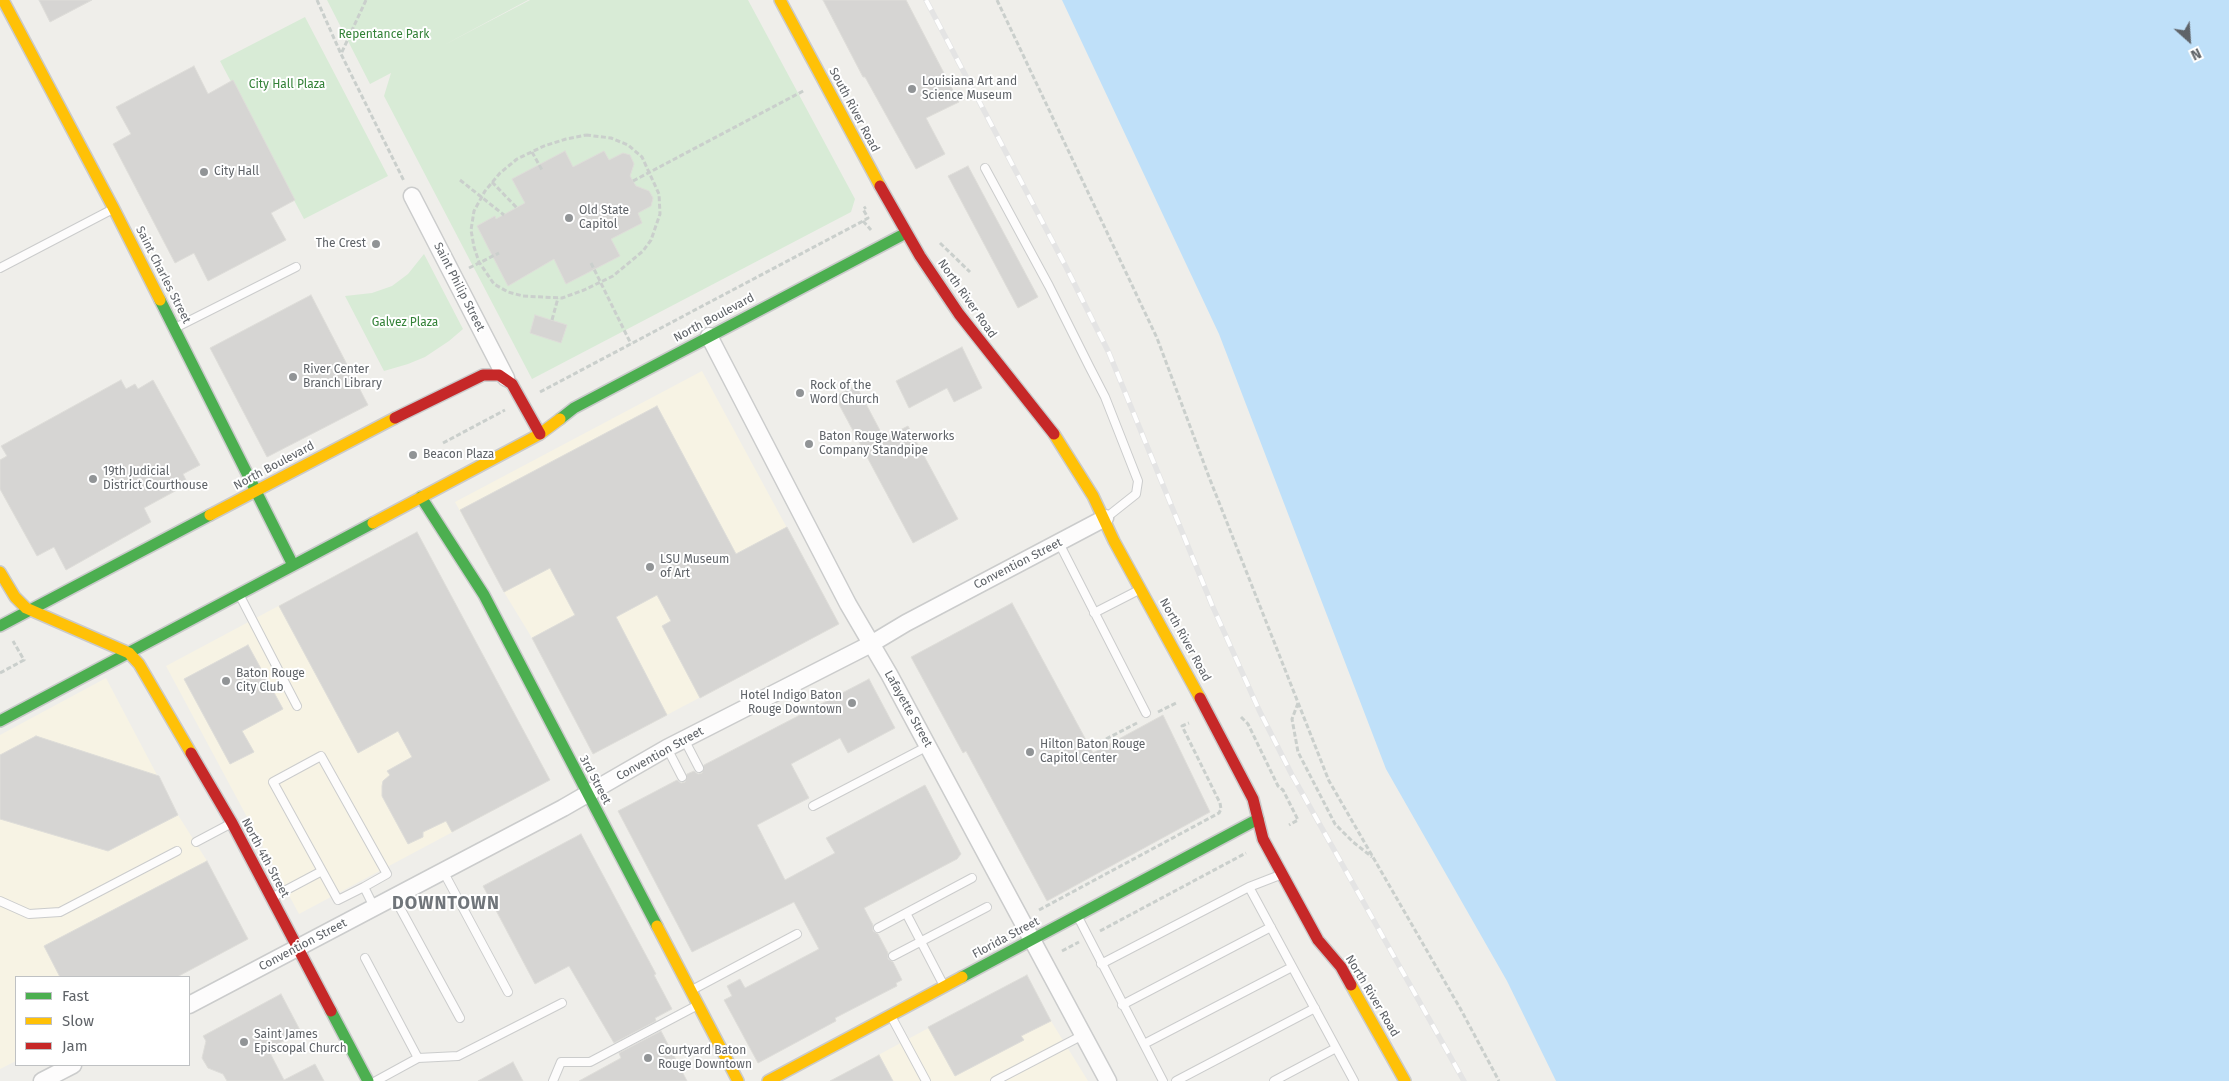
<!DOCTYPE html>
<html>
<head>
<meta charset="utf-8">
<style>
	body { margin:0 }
	#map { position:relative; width:2229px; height:1081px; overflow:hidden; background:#efeeea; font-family:"Fira Sans",sans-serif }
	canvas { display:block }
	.legend { position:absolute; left:15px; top:976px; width:175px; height:90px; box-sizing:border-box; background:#fff; border:1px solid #bfc1c3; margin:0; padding:6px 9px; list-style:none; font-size:15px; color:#5f6368 }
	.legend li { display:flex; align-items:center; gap:10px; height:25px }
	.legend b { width:25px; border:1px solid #bfc1c3 }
	.north { position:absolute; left:2164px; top:15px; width:50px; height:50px; -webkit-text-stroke:4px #fff; paint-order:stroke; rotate:154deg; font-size:14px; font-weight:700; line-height:20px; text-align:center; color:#5f6368 }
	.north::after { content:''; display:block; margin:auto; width:18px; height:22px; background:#5f6368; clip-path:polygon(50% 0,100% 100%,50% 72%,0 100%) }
</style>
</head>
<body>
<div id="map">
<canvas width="2229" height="1081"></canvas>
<ul class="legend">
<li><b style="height:6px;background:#4caf50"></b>Fast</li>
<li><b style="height:6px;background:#ffc107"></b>Slow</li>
<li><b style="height:6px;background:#c62828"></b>Jam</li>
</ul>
<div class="north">N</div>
</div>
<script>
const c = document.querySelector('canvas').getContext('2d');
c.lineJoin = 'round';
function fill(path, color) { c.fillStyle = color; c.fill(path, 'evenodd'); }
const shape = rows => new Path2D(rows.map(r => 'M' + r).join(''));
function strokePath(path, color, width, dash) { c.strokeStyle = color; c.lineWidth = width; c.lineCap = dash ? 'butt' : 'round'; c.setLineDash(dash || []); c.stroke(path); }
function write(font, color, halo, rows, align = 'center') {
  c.font = font + ' "Fira Sans",sans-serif'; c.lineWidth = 4; c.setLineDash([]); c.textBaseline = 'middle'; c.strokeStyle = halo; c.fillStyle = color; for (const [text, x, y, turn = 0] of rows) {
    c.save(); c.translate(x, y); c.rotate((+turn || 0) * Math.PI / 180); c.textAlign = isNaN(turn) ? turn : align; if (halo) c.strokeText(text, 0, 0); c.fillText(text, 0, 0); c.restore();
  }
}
const commercial = shape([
	[702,371,839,624,593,754,532,638,504,592,455,502],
	[417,532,550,780,299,914,166,666],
	[106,678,178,815,207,861,248,939,177,977,16,977,16,1061,0,1069,0,735],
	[1027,975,1051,1021,1088,1081,830,1081]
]);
const green = shape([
	[327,0,528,0,444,45,530,0,748,0,855,199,851,212,532,379,384,96,391,73,370,84],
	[305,17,388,176,304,219,220,61],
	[424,254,463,329,449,341,425,357,408,364,384,371,345,296,372,293,392,286,408,274]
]);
const water = shape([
	[1062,0,2229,0,2229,1081,1556,1081,1507,981,1386,769,1219,334]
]);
const building = shape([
	[39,0,92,0,50,22,39,0],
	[823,0,906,0,959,102,926,118,945,154,916,169,865,77,863,77,823,0],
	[194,66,208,94,233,80,295,200,271,213,286,240,208,281,194,253,175,263,113,144,131,134,116,107,194,66],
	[565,151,573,167,604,151,609,160,623,153,630,155,634,164,630,176,636,186,649,191,653,198,651,206,638,213,642,223,611,239,620,256,566,284,554,259,508,286,477,226,495,216,496,219,525,203,512,179,565,151],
	[968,166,1038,297,1018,308,948,176,968,166],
	[311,295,368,405,267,457,210,348,311,295],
	[535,315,567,325,561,343,530,333,535,315],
	[962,347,982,388,954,402,947,388,909,408,896,381,962,347],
	[121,380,126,389,135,384,138,389,153,380,200,465,183,474,188,484,144,508,151,522,66,570,54,547,37,556,0,489,0,460,7,456,1,446,121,380],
	[856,385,884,438,908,426,958,519,913,543,835,397,856,385],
	[657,406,736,554,787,527,839,624,700,698,662,626,671,621,657,595,616,617,667,715,593,754,532,638,575,615,550,568,504,592,460,510,657,406],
	[417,532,550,780,452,832,446,821,423,832,423,837,408,844,382,796,382,786,383,781,390,775,387,771,412,757,398,731,358,753,279,606,417,532],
	[1012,603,1093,753,1163,715,1210,812,1047,901,966,751,963,753,911,657,1012,603],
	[248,645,283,709,242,731,254,752,230,764,184,679,248,645],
	[869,679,895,728,848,753,840,738,791,764,809,798,757,825,785,880,835,853,826,838,925,785,961,854,957,859,864,908,873,925,873,931,878,934,888,953,888,959,893,962,902,980,896,983,897,986,835,1018,836,1021,758,1063,724,1000,732,996,727,986,740,979,745,988,819,949,794,902,692,952,618,811,677,780,681,783,685,782,687,774,694,771,698,774,702,773,704,765,869,679],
	[36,736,159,776,178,815,108,851,0,819,0,755,36,736],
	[581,834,656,974,654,975,672,1009,655,1018,656,1021,614,1043,569,966,535,984,483,886,581,834],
	[207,861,248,939,177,977,60,977,44,946,207,861],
	[1027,975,1051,1021,1021,1036,1024,1040,955,1076,928,1027,1027,975],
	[281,994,301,1032,268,1049,284,1080,315,1064,324,1081,227,1081,223,1074,208,1068,202,1058,206,1041,203,1036,281,994],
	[661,1031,687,1081,579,1081,621,1058,619,1053,661,1031],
	[879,1055,893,1081,830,1081,879,1055],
	[513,1062,523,1081,478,1081,513,1062]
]);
const path = shape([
	[317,0,341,54],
	[366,0,341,54,404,181],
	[997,0,1157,338,1209,477,1329,781,1460,1008,1499,1081],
	[586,135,611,138,628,145,642,157,659,194,660,214,651,240,643,251,613,276,584,290,562,298,523,296,508,292,494,284,479,262,474,247,471,230,474,211,485,191,500,173,517,159,544,146,566,139,586,135],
	[532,152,542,170],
	[460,180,504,215],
	[633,181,805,90],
	[492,182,517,208],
	[863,221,871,230],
	[940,243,970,272],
	[591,263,631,344],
	[469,268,499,253],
	[552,320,558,298],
	[540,392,863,221,868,218,863,209,866,207],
	[443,443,505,410],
	[0,673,24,660,13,641],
	[1298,703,1292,719,1298,752,1335,824,1353,842,1372,857],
	[1158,712,1176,703],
	[1241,717,1248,724,1278,786,1283,790,1298,820,1289,825],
	[1106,739,1137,723],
	[1039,910,1219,813,1221,809,1220,803,1182,726,1189,723],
	[1100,931,1246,853],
	[1062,951,1079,942]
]);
const lane = shape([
	[985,168,1049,286,1089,366,1105,397,1138,481,1136,494,1107,517],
	[0,268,111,210],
	[175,328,296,267],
	[1059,543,1146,713],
	[240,596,297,706],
	[1094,613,1137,591],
	[684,739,699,768],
	[667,748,682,777],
	[813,806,928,746],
	[196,842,230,824],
	[443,871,508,992],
	[1280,875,1249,887,1354,1081],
	[364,887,338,900,273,782,321,756,387,874,364,887,374,907],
	[273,897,322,871],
	[394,897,460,1018],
	[0,901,29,914,60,912,177,851],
	[906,913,943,984],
	[1078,917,1163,1081],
	[878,928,972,878],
	[893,956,987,907],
	[365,958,418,1058],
	[1101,964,1249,887],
	[692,990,797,934],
	[1122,1005,1271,927],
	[891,1016,926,1081],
	[1144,1044,1292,967],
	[376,1081,418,1058,458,1056,562,1003],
	[553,1081,561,1062,590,1062,696,1006],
	[995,1081,1083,1035],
	[1176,1081,1315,1008],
	[1274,1081,1336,1048]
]);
const street = shape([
	[412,196,506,378],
	[709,336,848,604,889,674,1108,1081],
	[189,1005,563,808,667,748,871,644,906,623,1105,518],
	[42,1081,73,1065]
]);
const fast = shape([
	[160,300,293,565],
	[560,419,574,408,906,233],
	[421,497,484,595,657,926],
	[0,626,210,515],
	[0,721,373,523],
	[962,977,1258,819],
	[331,1011,368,1081]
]);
const slow = shape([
	[3,0,114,209,160,300],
	[780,0,880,186],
	[1054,434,1093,496,1114,541,1200,698],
	[210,515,395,418],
	[373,523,540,434,560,419],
	[0,572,15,597,26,608,129,653,139,664,191,753],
	[657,926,738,1081],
	[1351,985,1405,1081],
	[768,1081,962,977]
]);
const jam = shape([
	[880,186,920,256,959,314,1054,434],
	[395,418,483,375,499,375,512,384,540,434],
	[1200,698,1253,799,1263,839,1318,940,1341,967,1351,985],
	[191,753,232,823,331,1011]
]);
const rail = shape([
	[926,0,1066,267,1109,353,1212,605,1259,710,1292,775,1464,1081]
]);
const markers = [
	[912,89,5,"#919496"],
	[204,172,5,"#919496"],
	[569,218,5,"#919496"],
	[376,244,5,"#919496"],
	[293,377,5,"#919496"],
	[800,393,5,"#919496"],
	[809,444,5,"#919496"],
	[413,455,5,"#919496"],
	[93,479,5,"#919496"],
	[650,567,5,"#919496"],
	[226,681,5,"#919496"],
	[852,703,5,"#919496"],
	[1030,752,5,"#919496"],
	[244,1042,5,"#919496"],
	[648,1058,5,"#919496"]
];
const parkNames = [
	["Repentance Park",384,35],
	["City Hall Plaza",287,85],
	["Galvez Plaza",405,323]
];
const poiNames = [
	["Louisiana Art and",922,82],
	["Science Museum",922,96],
	["City Hall",214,172],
	["Old State",579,211],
	["Capitol",579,225],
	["The Crest",366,244,"right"],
	["River Center",303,370],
	["Branch Library",303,384],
	["Rock of the",810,386],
	["Word Church",810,400],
	["Baton Rouge Waterworks",819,437],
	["Company Standpipe",819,451],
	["Beacon Plaza",423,455],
	["19th Judicial",103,472],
	["District Courthouse",103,486],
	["LSU Museum",660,560],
	["of Art",660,574],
	["Baton Rouge",236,674],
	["City Club",236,688],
	["Hotel Indigo Baton",842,696,"right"],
	["Rouge Downtown",842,710,"right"],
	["Hilton Baton Rouge",1040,745],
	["Capitol Center",1040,759],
	["Saint James",254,1035],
	["Episcopal Church",254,1049],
	["Courtyard Baton",658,1051],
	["Rouge Downtown",658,1065]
];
const streetNames = [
	["South River Road",854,110,62],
	["Saint Charles Street",163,275,63],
	["Saint Philip Street",459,287,63],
	["North River Road",967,299,55],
	["North Boulevard",714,318,-28],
	["North Boulevard",274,466,-28],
	["Convention Street",1018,564,-27],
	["North River Road",1185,640,61],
	["Lafayette Street",908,709,61],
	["Convention Street",660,754,-29],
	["3rd Street",595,780,62],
	["North 4th Street",265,858,62],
	["Florida Street",1006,938,-28],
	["Convention Street",303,945,-28],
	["North River Road",1372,996,59]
];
const districtNames = [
	["DOWNTOWN",446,904]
];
fill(commercial, '#f7f3e4');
fill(green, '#d8ebd6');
fill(water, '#bfe0f9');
fill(building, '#d6d5d3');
strokePath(building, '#deddd9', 1);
strokePath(lane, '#cbcccc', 10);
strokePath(street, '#cbcccc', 19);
strokePath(fast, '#cacacb', 14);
strokePath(slow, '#cacacb', 14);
strokePath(jam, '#cacacb', 14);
strokePath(path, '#cacfcc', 3, [5, 2.5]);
strokePath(lane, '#fdfcfc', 8);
strokePath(street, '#fdfcfc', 16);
strokePath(fast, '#4caf50', 11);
strokePath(slow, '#ffc107', 11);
strokePath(jam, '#c62828', 11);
strokePath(rail, '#e4e4e4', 5.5);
strokePath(rail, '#fff', 4, [11]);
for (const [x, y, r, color] of markers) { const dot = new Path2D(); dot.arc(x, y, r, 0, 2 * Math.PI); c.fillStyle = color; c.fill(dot); strokePath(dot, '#fff', 2); }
write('12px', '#348238', '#fff', parkNames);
write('12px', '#5f6368', '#fff', poiNames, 'left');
write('12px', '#5f6368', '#fff', streetNames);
c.letterSpacing = '1px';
write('bold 18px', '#70757a', '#fff', districtNames);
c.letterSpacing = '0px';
</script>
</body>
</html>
